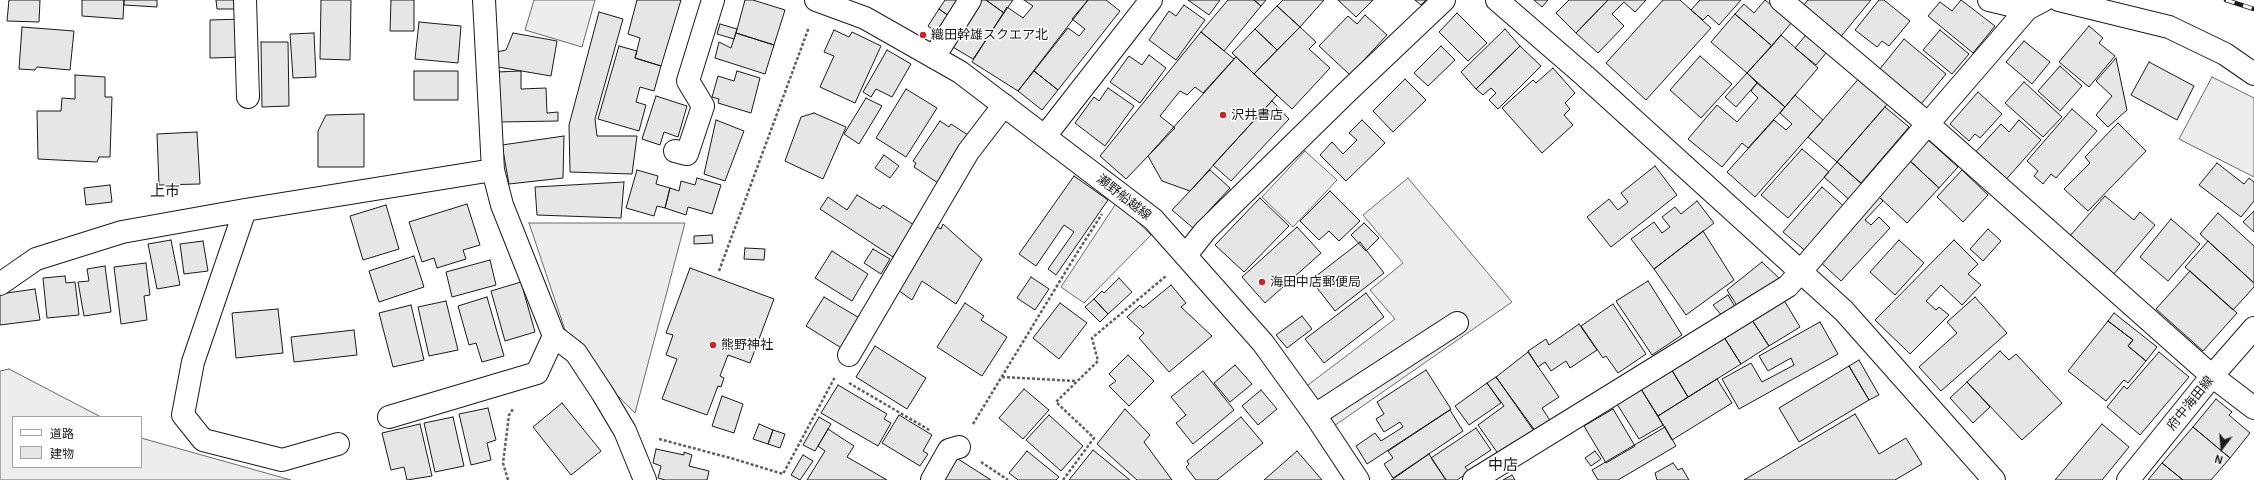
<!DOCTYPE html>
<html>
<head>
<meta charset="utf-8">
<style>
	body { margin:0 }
	#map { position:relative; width:2254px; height:480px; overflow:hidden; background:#fff; font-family:"Exo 2","Noto Sans JP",sans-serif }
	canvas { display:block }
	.legend { position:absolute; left:12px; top:416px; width:130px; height:52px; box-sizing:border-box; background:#fff; border:1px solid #a3a3a3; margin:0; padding:5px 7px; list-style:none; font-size:12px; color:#1a1a1a }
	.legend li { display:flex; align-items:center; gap:8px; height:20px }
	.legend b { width:20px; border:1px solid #a3a3a3 }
	.north { position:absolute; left:2202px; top:428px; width:40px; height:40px; -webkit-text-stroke:3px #fff; paint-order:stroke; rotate:196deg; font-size:11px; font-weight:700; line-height:16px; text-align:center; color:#1a1a1a }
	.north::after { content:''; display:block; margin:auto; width:14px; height:18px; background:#1a1a1a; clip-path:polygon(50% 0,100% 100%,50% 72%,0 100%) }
</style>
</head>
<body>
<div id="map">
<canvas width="2254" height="480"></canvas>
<ul class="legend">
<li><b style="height:5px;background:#fff"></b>道路</li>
<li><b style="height:11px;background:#e6e6e6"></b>建物</li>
</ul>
<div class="north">N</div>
</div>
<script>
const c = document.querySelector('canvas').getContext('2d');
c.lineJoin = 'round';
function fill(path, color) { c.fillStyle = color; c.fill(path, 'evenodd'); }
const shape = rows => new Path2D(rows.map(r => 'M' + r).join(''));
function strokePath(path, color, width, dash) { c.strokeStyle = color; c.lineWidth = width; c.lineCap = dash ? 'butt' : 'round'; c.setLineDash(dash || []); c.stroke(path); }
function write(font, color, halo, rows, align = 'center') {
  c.font = font + ' "Exo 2","Noto Sans JP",sans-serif'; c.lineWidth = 3; c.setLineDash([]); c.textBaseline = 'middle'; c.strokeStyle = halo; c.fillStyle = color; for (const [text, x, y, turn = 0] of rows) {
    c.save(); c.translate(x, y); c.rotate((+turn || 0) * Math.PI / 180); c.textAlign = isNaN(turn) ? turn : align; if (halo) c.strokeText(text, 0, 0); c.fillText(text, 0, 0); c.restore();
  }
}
const built = shape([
	[534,0,595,0,582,47,525,30,534,0],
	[2212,77,2254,98,2254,177,2179,139,2212,77],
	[1305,151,1337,180,1293,227,1262,197,1305,151],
	[1408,178,1512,302,1334,426,1304,388,1395,319,1370,290,1403,263,1363,215,1408,178],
	[1117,202,1151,235,1084,303,1061,287,1117,202],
	[529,223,685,223,635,413,616,394,565,330,529,223],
	[9,369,101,417,13,417,13,467,141,467,141,438,291,480,0,480,0,371,9,369]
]);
const building = shape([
	[9,0,40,0,39,22,7,21,9,0],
	[82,0,124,0,123,19,82,16,82,0],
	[124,0,157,0,157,7,124,5,124,0],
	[216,0,238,0,238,9,217,9,216,0],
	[321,0,351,0,350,60,320,59,321,0],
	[391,0,414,0,414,31,390,31,391,0],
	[637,0,681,0,661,66,635,58,640,38,628,34,637,0],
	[745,0,753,0,785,10,774,45,736,33,745,0],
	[945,0,959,0,949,16,939,9,945,0],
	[980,0,986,0,1004,13,973,59,951,46,980,0],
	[986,0,1013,0,1004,13,986,0],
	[1024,0,1088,0,1018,91,972,62,1007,7,1023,18,1033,6,1024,0],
	[1088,0,1106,0,1120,11,1058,90,1034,71,1068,28,1079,36,1085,29,1072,19,1088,0],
	[1188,0,1220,0,1209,15,1188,0],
	[1228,0,1254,0,1261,6,1224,51,1201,32,1228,0],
	[1254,0,1266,0,1261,6,1254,0],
	[1283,0,1324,0,1300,27,1277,6,1283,0],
	[1338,0,1373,0,1356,17,1338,0],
	[1415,0,1426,0,1421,5,1415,0],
	[1534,0,1548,0,1542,7,1534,0],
	[1569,0,1608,0,1576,33,1556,13,1569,0],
	[1608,0,1646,0,1635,12,1624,2,1612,14,1624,26,1598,53,1576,33,1608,0],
	[1663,0,1680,0,1711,28,1646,100,1606,63,1663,0],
	[1700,0,1741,0,1719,25,1708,15,1703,20,1691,10,1700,0],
	[1765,0,1792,22,1772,46,1735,14,1744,4,1754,13,1765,0],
	[1808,0,1871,0,1838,40,1801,9,1808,0],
	[1879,0,1884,0,1910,21,1889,46,1882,41,1877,47,1855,30,1879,0],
	[1961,0,1995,26,1973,53,1928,16,1940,2,1952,11,1961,0],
	[1184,5,1205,20,1176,60,1149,40,1169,11,1176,16,1184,5],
	[1277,6,1300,27,1277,50,1255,29,1277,6],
	[939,9,949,16,938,33,928,26,939,9],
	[599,12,623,19,595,119,597,136,637,136,632,174,570,172,569,125,599,12],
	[1457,13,1487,43,1468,61,1439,32,1457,13],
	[1735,14,1772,46,1747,73,1711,42,1735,14],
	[1365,15,1387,35,1350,75,1319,46,1348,16,1357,24,1365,15],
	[244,19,244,57,210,58,210,20,244,19],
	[419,22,461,26,458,63,415,59,419,22],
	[720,24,737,29,734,39,717,34,720,24],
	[2089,26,2103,38,2099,43,2115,56,2089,87,2059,62,2089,26],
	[22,27,74,31,70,70,37,67,35,70,19,69,22,27],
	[1300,27,1316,42,1309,49,1330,68,1292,109,1254,74,1300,27],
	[1255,29,1277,50,1254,74,1232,53,1255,29],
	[1505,29,1520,46,1476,89,1461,72,1505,29],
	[834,30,849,37,852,32,881,46,855,103,820,87,834,56,824,52,834,30],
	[1940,30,1969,54,1952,74,1923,50,1940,30],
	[1201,32,1234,59,1203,93,1195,87,1187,95,1180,91,1160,116,1175,128,1126,179,1100,156,1201,32],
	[314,33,316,77,293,78,290,34,314,33],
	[513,33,557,41,551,76,498,67,497,52,506,50,513,33],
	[736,33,774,45,765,74,715,58,719,42,731,48,736,33],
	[1781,35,1818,68,1785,107,1747,73,1781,35],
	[1806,35,1827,52,1816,65,1795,48,1806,35],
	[1904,39,1946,74,1917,109,1875,75,1904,39],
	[2024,41,2050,62,2032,84,2006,62,2024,41],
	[261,42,288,42,289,106,262,107,261,42],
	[619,46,637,51,635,58,661,66,654,91,640,87,636,102,646,105,639,131,598,119,619,46],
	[1441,46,1455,60,1428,86,1414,73,1441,46],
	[1520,46,1541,66,1498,109,1489,100,1496,93,1491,88,1483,95,1476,89,1520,46],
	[887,50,911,64,892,97,876,89,871,97,863,92,887,50],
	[1149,55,1166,68,1140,103,1110,82,1129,56,1142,65,1149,55],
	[1700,56,1732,84,1701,118,1670,90,1700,56],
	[1236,57,1277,95,1190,191,1162,181,1148,156,1236,57],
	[2116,58,2127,110,2108,127,2096,115,2112,96,2096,81,2116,58],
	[2149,62,2194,86,2177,120,2131,95,2149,62],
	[2060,66,2082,86,2060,111,2038,91,2060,66],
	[1553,68,1575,93,1565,103,1570,109,1564,115,1573,125,1542,153,1502,108,1533,80,1536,83,1553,68],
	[414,71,458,71,458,100,414,100,414,71],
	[521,71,521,89,546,88,547,113,558,112,558,121,499,122,497,72,521,71],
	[737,71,760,78,751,113,718,103,719,99,712,97,718,76,734,81,737,71],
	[1034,71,1058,90,1042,110,1018,91,1034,71],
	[1747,73,1757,83,1736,107,1725,97,1747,73],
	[75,75,105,77,105,97,112,97,110,157,99,157,97,162,38,159,37,111,61,111,62,98,75,99,75,75],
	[1861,76,1890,101,1837,162,1808,137,1861,76],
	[1405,79,1426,100,1393,132,1373,111,1405,79],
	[2024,82,2062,117,2043,137,2005,103,2024,82],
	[1757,83,1785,107,1748,148,1742,143,1722,167,1688,139,1717,105,1737,122,1758,98,1751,91,1757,83],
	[1108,88,1134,106,1105,146,1075,123,1094,97,1099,101,1108,88],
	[906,89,937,108,906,157,876,138,906,89],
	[1978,92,2002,114,1980,138,1975,134,1969,141,1950,124,1978,92],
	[1795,95,1823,120,1755,197,1727,172,1774,120,1786,130,1792,124,1780,113,1795,95],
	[656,96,687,106,678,137,664,132,660,145,642,139,656,96],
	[866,98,882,106,859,144,844,134,866,98],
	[1272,101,1289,119,1231,181,1213,165,1272,101],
	[1885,107,1909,127,1861,183,1837,162,1885,107],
	[2072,109,2097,131,2056,178,2051,174,2043,184,2034,176,2038,171,2027,161,2072,109],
	[814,113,846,127,823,179,785,161,801,117,814,113],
	[364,114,364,167,318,167,318,131,326,115,364,114],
	[716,120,744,131,725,181,704,174,716,120],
	[1362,120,1385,143,1346,181,1320,155,1332,142,1343,154,1357,140,1349,133,1362,120],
	[2019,120,2041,140,2002,184,1971,157,2001,124,2009,132,2019,120],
	[940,121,949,127,951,124,971,137,941,185,914,167,916,163,913,161,940,121],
	[2118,123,2146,151,2088,211,2064,189,2090,163,2085,157,2118,123],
	[197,132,200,184,159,185,157,134,197,132],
	[564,136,563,178,509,184,502,145,564,136],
	[1927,139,1958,167,1939,188,1908,159,1927,139],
	[1802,149,1829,172,1788,218,1761,195,1802,149],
	[884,155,899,166,890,178,875,168,884,155],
	[1908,159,1939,188,1907,223,1876,194,1908,159],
	[1837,162,1866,188,1853,203,1824,177,1837,162],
	[2217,163,2244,184,2249,178,2254,182,2254,201,2241,217,2199,185,2217,163],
	[1655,166,1677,195,1611,247,1587,217,1609,199,1618,210,1628,202,1621,193,1655,166],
	[637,170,658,176,656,184,670,188,665,208,657,206,654,216,626,208,637,170],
	[1210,170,1230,188,1193,228,1172,210,1210,170],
	[1962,170,1988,195,1963,222,1937,197,1962,170],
	[1074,176,1108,200,1056,275,1048,269,1074,232,1064,225,1036,266,1019,254,1074,176],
	[697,178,721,185,712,214,688,207,686,215,665,208,670,188,679,191,681,181,695,185,697,178],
	[624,182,621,218,537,215,535,187,624,182],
	[110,185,112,202,86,205,84,188,110,185],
	[1822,187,1848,210,1809,254,1783,232,1822,187],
	[1330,191,1360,221,1339,241,1329,231,1319,240,1300,221,1330,191],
	[1876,194,1883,201,1865,220,1871,225,1879,217,1890,228,1841,281,1816,258,1876,194],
	[857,195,880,209,883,205,914,225,893,257,820,209,828,197,847,210,857,195],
	[2105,196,2134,220,2140,212,2155,225,2113,275,2069,237,2105,196],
	[1260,198,1289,226,1244,272,1215,245,1260,198],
	[1697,201,1714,223,1654,269,1631,239,1654,222,1662,233,1670,227,1662,217,1675,207,1681,214,1697,201],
	[467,204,480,245,463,250,466,259,437,268,434,258,422,262,409,222,467,204],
	[386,205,399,249,363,260,350,216,386,205],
	[2254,211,2254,232,2243,222,2254,211],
	[2218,213,2254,246,2254,283,2200,234,2218,213],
	[2171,219,2200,244,2168,281,2140,257,2171,219],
	[1364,223,1379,238,1366,251,1351,235,1364,223],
	[931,224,941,229,943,224,982,259,956,304,922,281,912,300,895,288,931,224],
	[1297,227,1321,253,1265,303,1242,277,1297,227],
	[1988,229,2001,241,1983,261,1970,249,1988,229],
	[1703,231,1734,280,1686,315,1654,269,1703,231],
	[712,235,713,243,694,244,694,236,712,235],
	[171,240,180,285,157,289,148,244,171,240],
	[1899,240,1924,263,1895,295,1870,272,1899,240],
	[1954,240,1978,264,1968,274,1981,285,1962,305,1941,285,1926,301,1936,310,1939,307,1949,315,1910,354,1875,320,1954,240],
	[203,241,208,271,184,274,180,244,203,241],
	[2208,241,2254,283,2254,287,2233,310,2185,267,2208,241],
	[1360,242,1384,273,1335,311,1311,280,1360,242],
	[745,248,765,249,764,260,744,259,745,248],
	[873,249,890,259,881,274,864,263,873,249],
	[832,251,868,274,852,301,815,278,832,251],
	[414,256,424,287,379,302,369,271,414,256],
	[490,260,496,285,452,297,446,272,490,260],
	[1762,262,1782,281,1739,309,1727,290,1762,262],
	[146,263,150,295,144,296,147,320,121,324,114,267,146,263],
	[105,266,111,312,84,316,78,282,89,281,87,269,105,266],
	[690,268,774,299,750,363,728,355,720,376,724,378,721,387,718,386,707,415,662,399,677,359,666,355,673,335,666,333,690,268],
	[2190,271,2237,313,2203,351,2156,309,2190,271],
	[65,276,66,283,75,282,79,315,47,318,43,278,65,276],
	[1031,277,1049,289,1035,310,1017,298,1031,277],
	[1119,278,1132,292,1108,314,1094,299,1102,291,1104,293,1119,278],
	[1648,281,1682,335,1652,355,1616,301,1648,281],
	[521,282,535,332,505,341,491,291,521,282],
	[1171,285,1186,303,1181,307,1212,336,1169,372,1139,338,1144,333,1127,317,1140,305,1143,308,1171,285],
	[35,289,40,320,0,325,0,294,35,289],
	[1366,293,1384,317,1324,363,1305,339,1366,293],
	[1728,295,1737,310,1723,317,1713,305,1728,295],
	[487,297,504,356,482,362,476,343,469,345,458,306,487,297],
	[824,297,861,319,843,349,806,326,824,297],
	[1782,297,1800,327,1769,346,1750,317,1782,297],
	[1975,297,2007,333,1941,391,1919,367,1957,333,1947,322,1975,297],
	[1094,299,1108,314,1100,322,1085,307,1094,299],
	[446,301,458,350,429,356,418,307,446,301],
	[965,303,984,316,981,320,1007,337,982,376,937,347,965,303],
	[1060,303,1087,323,1059,359,1033,338,1060,303],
	[1613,304,1646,354,1618,373,1606,356,1603,358,1581,326,1613,304],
	[411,305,424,360,393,367,379,313,411,305],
	[278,309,283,353,236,358,232,313,278,309],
	[2114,313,2157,347,2146,361,2128,346,2133,340,2108,321,2114,313],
	[1302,316,1312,329,1287,348,1276,335,1302,316],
	[1750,317,1769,346,1741,364,1722,334,1750,317],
	[2108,321,2133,340,2128,346,2146,361,2128,383,2124,380,2106,401,2068,371,2108,321],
	[1820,322,1838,354,1739,409,1722,379,1751,363,1762,382,1794,365,1791,358,1768,371,1759,356,1820,322],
	[1579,324,1597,350,1570,368,1566,361,1551,371,1545,362,1538,367,1528,351,1546,339,1549,345,1579,324],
	[354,330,357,355,294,362,291,337,354,330],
	[1722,334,1741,364,1688,397,1670,367,1722,334],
	[875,346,926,378,907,409,856,377,875,346],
	[2000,351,2009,360,2016,354,2062,403,2022,440,1967,382,2000,351],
	[1528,352,1559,397,1542,408,1551,422,1536,432,1496,377,1528,352],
	[2159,352,2189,377,2140,435,2107,407,2124,386,2127,389,2159,352],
	[1128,355,1154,381,1129,406,1109,386,1116,381,1109,374,1128,355],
	[1859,360,1879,395,1869,400,1849,366,1859,360],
	[1235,365,1252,384,1230,402,1214,383,1235,365],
	[1849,366,1869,400,1799,442,1779,408,1849,366],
	[1670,367,1688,397,1658,416,1641,389,1670,367],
	[1426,370,1451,409,1367,464,1356,446,1375,433,1381,441,1403,427,1400,422,1384,432,1376,419,1384,414,1377,402,1426,370],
	[1203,371,1234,410,1193,444,1176,423,1186,415,1171,397,1203,371],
	[1496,377,1534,431,1499,455,1478,425,1504,406,1487,383,1496,377],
	[1717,379,1732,403,1672,440,1658,416,1717,379],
	[1967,382,1990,407,1973,423,1950,398,1967,382],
	[1487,383,1501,403,1469,425,1455,406,1487,383],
	[838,385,887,414,884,419,891,423,878,446,821,413,838,385],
	[1024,389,1049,410,1023,439,999,418,1024,389],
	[1641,389,1663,425,1639,439,1617,404,1641,389],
	[1261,390,1277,409,1258,425,1242,406,1261,390],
	[722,396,743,404,734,433,712,426,722,396],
	[2216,399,2232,412,2229,415,2250,433,2230,458,2193,427,2216,399],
	[562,403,601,451,571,475,533,427,562,403],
	[488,408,496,440,487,443,491,460,471,465,459,414,488,408],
	[1125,409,1150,435,1144,442,1172,480,1137,480,1097,444,1125,409],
	[1613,409,1635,446,1606,463,1584,426,1613,409],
	[1450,410,1463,431,1393,478,1384,464,1393,458,1388,451,1450,410],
	[1855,414,1879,454,1906,438,1922,464,1895,480,1744,480,1855,414],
	[899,415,932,435,923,451,928,454,920,466,882,443,899,415],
	[1049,415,1083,446,1061,471,1026,440,1049,415],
	[453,417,464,466,435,472,424,423,453,417],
	[819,417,831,424,815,451,803,445,819,417],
	[1241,417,1263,443,1217,480,1196,480,1186,467,1189,464,1187,461,1241,417],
	[420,424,432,476,407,480,404,467,391,470,382,433,420,424],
	[759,424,773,430,768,444,753,439,759,424],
	[2102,424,2129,447,2102,480,2055,480,2102,424],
	[1665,427,1676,446,1618,480,1598,480,1592,470,1665,427],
	[2193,427,2230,458,2211,480,2183,480,2162,463,2193,427],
	[1476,428,1491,450,1465,467,1469,472,1457,480,1446,480,1431,458,1476,428],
	[828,429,854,446,847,457,887,480,807,480,825,451,818,446,828,429],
	[773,430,785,434,780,448,768,444,773,430],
	[656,449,684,455,684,452,692,455,689,466,709,471,707,480,665,480,658,478,661,466,653,463,656,449],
	[1093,450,1130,480,1069,480,1093,450],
	[1027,451,1059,477,1056,480,1018,480,1009,473,1027,451],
	[1297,451,1322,480,1264,480,1297,451],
	[1595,451,1601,459,1591,466,1585,458,1595,451],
	[1429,454,1446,480,1391,480,1393,479,1429,454],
	[803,455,813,461,800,480,791,475,803,455],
	[955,457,991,480,940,480,955,457],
	[1673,463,1678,470,1682,468,1689,480,1657,480,1655,473,1673,463],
	[2162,463,2183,480,2148,480,2162,463],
	[1512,475,1515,480,1503,480,1512,475]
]);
const path = shape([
	[719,271,809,27],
	[1002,377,1076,381],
	[849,383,931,431],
	[973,424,1077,253,1102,214],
	[659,439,734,459,783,474,835,377],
	[981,462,1008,480],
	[508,480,503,463,509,415,513,409],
	[1063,480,1094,438,1056,402,1098,361,1092,338,1166,276]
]);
const minor = shape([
	[245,0,248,97],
	[484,0,493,170,502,205,554,336,576,353,603,394,625,431,645,480],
	[1497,0,1585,76,1844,311,1994,480],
	[1781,0,1928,124,2212,376,2254,408],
	[1989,0,2027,9,2044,0],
	[2059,0,2169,27,2225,54,2254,74],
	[934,57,970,0],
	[1045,136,1151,0],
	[675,151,687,154,703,106,688,81,713,0],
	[245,210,193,362,183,415,203,440,282,460,338,444],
	[1186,255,1205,231,1346,93,1444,0],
	[0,284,36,259,122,232,245,210,493,170],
	[849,355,968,152,1004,105],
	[1315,415,1457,323],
	[389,417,537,373,554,336],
	[932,480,949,450,959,447],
	[1474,480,1788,286,2027,9]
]);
const major = shape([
	[816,0,865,18,960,72,1153,219,1263,343,1315,415,1358,480],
	[2128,480,2212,376,2254,328]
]);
const rail = shape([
	[2226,0,2254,9]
]);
const markers = [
	[923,35,4,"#c62828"],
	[1223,115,4,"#c62828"],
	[1262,282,4,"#c62828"],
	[713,345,4,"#c62828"]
];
const poiNames = [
	["織田幹雄スクエア北",931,35],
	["沢井書店",1231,115],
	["海田中店郵便局",1270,282],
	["熊野神社",721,345]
];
const streetNames = [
	["瀬野船越線",1124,197,38],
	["府中海田線",2190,403,-51]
];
const quarterNames = [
	["上市",165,191],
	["中店",1503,465]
];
fill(built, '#ededed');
strokePath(built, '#6a6a6a', 1);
fill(building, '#e6e6e6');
strokePath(building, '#1a1a1a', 1);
strokePath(minor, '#1a1a1a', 24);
strokePath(major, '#1a1a1a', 24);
strokePath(path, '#5f5f5f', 2.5, [3, 2]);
strokePath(minor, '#fff', 22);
strokePath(major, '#fff', 22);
strokePath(rail, '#1a1a1a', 4.5);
strokePath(rail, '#fff', 3, [9]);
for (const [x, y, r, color] of markers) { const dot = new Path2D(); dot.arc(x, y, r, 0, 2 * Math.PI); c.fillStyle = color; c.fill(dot); strokePath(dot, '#fff', 1.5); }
write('13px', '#1a1a1a', '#fff', poiNames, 'left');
write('13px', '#1a1a1a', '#fff', streetNames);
write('15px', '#1a1a1a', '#fff', quarterNames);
</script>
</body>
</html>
